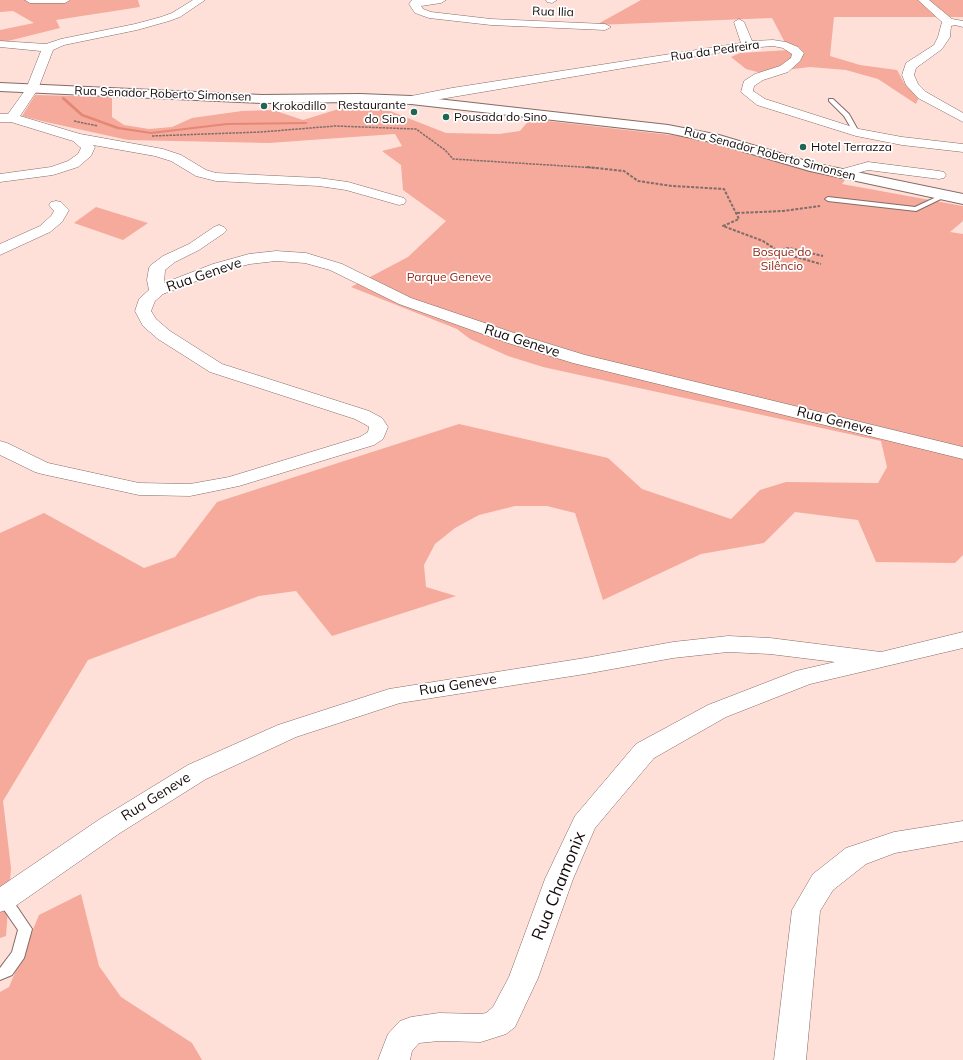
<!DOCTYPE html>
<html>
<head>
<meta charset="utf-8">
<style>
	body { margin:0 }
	canvas { display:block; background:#fee0d9 }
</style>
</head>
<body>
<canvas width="963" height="1060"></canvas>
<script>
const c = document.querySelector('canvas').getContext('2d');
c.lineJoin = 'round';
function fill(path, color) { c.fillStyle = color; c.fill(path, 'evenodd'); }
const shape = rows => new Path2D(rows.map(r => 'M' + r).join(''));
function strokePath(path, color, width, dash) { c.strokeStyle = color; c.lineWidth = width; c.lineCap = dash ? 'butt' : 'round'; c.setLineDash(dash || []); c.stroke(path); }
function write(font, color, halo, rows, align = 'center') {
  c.font = font + ' Mulish,sans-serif'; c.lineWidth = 3.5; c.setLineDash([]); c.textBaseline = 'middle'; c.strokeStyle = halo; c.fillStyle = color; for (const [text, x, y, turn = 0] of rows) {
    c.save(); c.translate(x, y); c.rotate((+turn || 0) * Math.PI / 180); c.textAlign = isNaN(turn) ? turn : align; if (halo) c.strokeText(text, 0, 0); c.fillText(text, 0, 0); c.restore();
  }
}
const green = shape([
	[0,0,138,0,140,7,56,20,60,28,0,43,0,30,34,23,13,11,0,12],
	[641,0,963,0,963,17,834,17,830,56,860,65,897,70,904,83,920,95,916,104,878,79,846,70,810,67,761,73,746,69,731,57,740,53,789,50,772,18,596,25],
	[35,95,112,97,112,117,124,125,149,129,172,127,192,118,242,111,273,110,303,120,345,107,379,103,377,106,446,133,499,134,520,131,530,119,697,138,845,180,842,184,963,206,963,221,950,232,963,234,963,555,955,563,876,562,858,520,795,512,764,543,701,554,603,600,575,513,547,506,515,506,479,515,455,528,435,544,424,565,426,587,456,596,332,636,296,591,259,596,88,660,3,801,11,868,6,936,0,938,0,533,44,513,144,568,175,557,217,502,459,424,608,458,642,489,731,519,760,490,786,482,878,483,887,467,881,441,543,367,508,356,470,339,457,329,351,287,408,257,446,221,403,190,401,165,382,151,402,146,395,134,269,143,128,140,46,122,22,116],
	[96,207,148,223,123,240,74,223],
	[81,894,99,966,121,997,192,1043,202,1060,0,1060,0,992,9,987,39,915]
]);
const stream = shape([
	[62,97,64,97,83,114,119,127,151,132,227,123,306,122,308,123,306,124,227,125,151,134,117,129,81,116,62,99,62,97]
]);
const pathFar1 = shape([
	[74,121,98,126],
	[152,136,261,132,335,126,416,129,445,150,453,159,597,168]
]);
const path = shape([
	[587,167,624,171,638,181,672,186,724,189,739,219,723,226,763,241,781,253,821,264],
	[737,213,783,211,820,206],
	[777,250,789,248,823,256]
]);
const service = shape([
	[829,99,833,99,849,114,859,132,858,133,854,133,844,116,829,101,829,99],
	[945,193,948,195,947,196,916,211,828,201,825,199,828,197,915,207,945,193],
	[4,894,9,895,32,929,24,958,12,975,0,980,0,968,12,952,18,930,0,904,0,895,4,894]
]);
const minor = shape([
	[25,0,70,0,65,3,30,3,25,0],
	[193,0,205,0,180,17,169,21,137,30,64,45,53,50,38,89,20,116,80,134,163,149,181,155,206,170,216,173,319,178,348,182,404,198,406,201,404,204,399,205,346,190,319,186,216,181,196,176,171,161,155,156,93,145,95,147,91,156,78,167,53,175,0,182,0,174,51,167,68,161,78,154,81,148,73,141,11,122,0,122,0,114,8,114,26,89,41,51,0,47,0,41,46,44,61,39,135,24,161,17,172,13,193,0],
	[412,0,446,0,441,3,421,6,423,9,431,12,491,19,605,24,611,27,605,30,491,25,429,18,415,13,409,4,412,0],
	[546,0,557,0,552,3,547,2,546,0],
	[918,0,929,0,952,19,963,21,963,27,955,25,951,26,950,37,942,49,916,68,914,75,918,84,926,92,963,113,963,122,918,98,906,85,902,75,906,63,934,45,938,37,942,22,918,0],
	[739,19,744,22,752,41,773,40,786,42,798,47,804,53,800,61,788,72,763,80,754,86,753,91,765,99,859,129,902,137,963,144,963,152,902,145,856,136,757,105,741,92,744,81,755,74,780,66,791,58,792,54,783,48,773,46,748,48,636,66,411,104,407,103,405,100,407,97,411,96,452,88,741,43,734,22,739,19],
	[868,162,939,171,944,172,946,175,944,178,939,179,868,170,840,178,835,177,833,174,835,171,868,162],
	[56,201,61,202,69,210,62,222,50,232,0,255,0,244,40,226,51,216,54,211,49,205,51,202,56,201],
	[219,225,224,227,227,230,224,233,199,250,175,262,165,270,164,283,213,264,249,254,276,251,306,253,342,264,411,298,520,335,585,355,963,447,963,459,573,363,508,343,399,304,330,270,305,263,276,261,250,264,225,270,163,294,155,301,151,311,156,319,170,331,222,364,369,411,382,418,388,427,383,439,374,445,239,486,190,496,139,495,42,474,35,472,0,455,0,441,7,443,48,463,139,483,190,484,229,477,360,437,368,432,369,427,368,426,355,419,210,372,158,339,143,326,135,311,139,299,149,290,147,280,149,268,151,265,163,256,189,244,214,227,219,225],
	[963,632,963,648,810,684,726,717,654,758,595,828,573,879,538,978,515,1027,506,1034,481,1042,439,1041,419,1043,412,1051,410,1060,378,1060,388,1034,400,1021,411,1017,439,1013,481,1014,486,1013,493,1007,509,977,545,879,575,816,636,744,708,705,796,671,835,662,770,654,728,652,673,658,585,674,400,703,296,737,206,779,120,833,14,907,0,912,0,887,100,819,188,765,278,725,389,689,585,658,673,642,728,636,770,638,881,652,963,632],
	[963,821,963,841,895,853,866,864,833,890,820,911,806,1060,774,1060,792,910,813,874,846,848,894,832,963,821]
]);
const tertiary = shape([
	[0,83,262,95,360,94,411,96,668,125,719,135,813,163,963,194,963,204,810,171,711,142,668,133,411,104,360,102,262,103,0,91,0,83]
]);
const markers = [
	[264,106,4,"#226555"],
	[414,112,4,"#226555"],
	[446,117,4,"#226555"],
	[803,147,4,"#226555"]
];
const farStreetnames = [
	["Rua Ilia",553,12,2],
	["Rua da Pedreira",715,51,-8],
	["Rua Senador Roberto Simonsen",163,94,2],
	["Rua Senador Roberto Simonsen",770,154,15]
];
const farPoinames = [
	["Restaurante",406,105,"right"],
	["do Sino",406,119,"right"],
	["Krokodillo",272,106],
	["Pousada do Sino",454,117],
	["Hotel Terrazza",811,147]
];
const farParknames = [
	["Bosque do",782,252],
	["Silêncio",782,266],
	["Parque Geneve",449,277]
];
const streetNames = [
	["Rua Geneve",204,275,-19],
	["Rua Geneve",522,341,18],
	["Rua Geneve",835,421,14],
	["Rua Geneve",458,685,-9],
	["Rua Geneve",156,797,-32]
];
const nearStreetnames = [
	["Rua Chamonix",559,886,-68]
];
fill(green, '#f5aa9b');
fill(stream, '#e58775');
strokePath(service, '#856b66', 2);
strokePath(minor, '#856b66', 1);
strokePath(tertiary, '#856b66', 2);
strokePath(pathFar1, '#806d69', 1.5, [2.5, 1]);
strokePath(path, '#806d69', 2, [3, 1.5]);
fill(service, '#fff');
fill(minor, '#fff');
fill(tertiary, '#fff');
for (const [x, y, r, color] of markers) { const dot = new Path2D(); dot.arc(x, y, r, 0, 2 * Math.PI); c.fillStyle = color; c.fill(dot); strokePath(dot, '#fff', 1.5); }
write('12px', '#140a09', '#fff', farStreetnames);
write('12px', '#140a09', '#fff', farPoinames, 'left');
write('12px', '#942615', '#fff', farParknames);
write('14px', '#140a09', '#fff', streetNames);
write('17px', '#140a09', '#fff', nearStreetnames);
</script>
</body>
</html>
